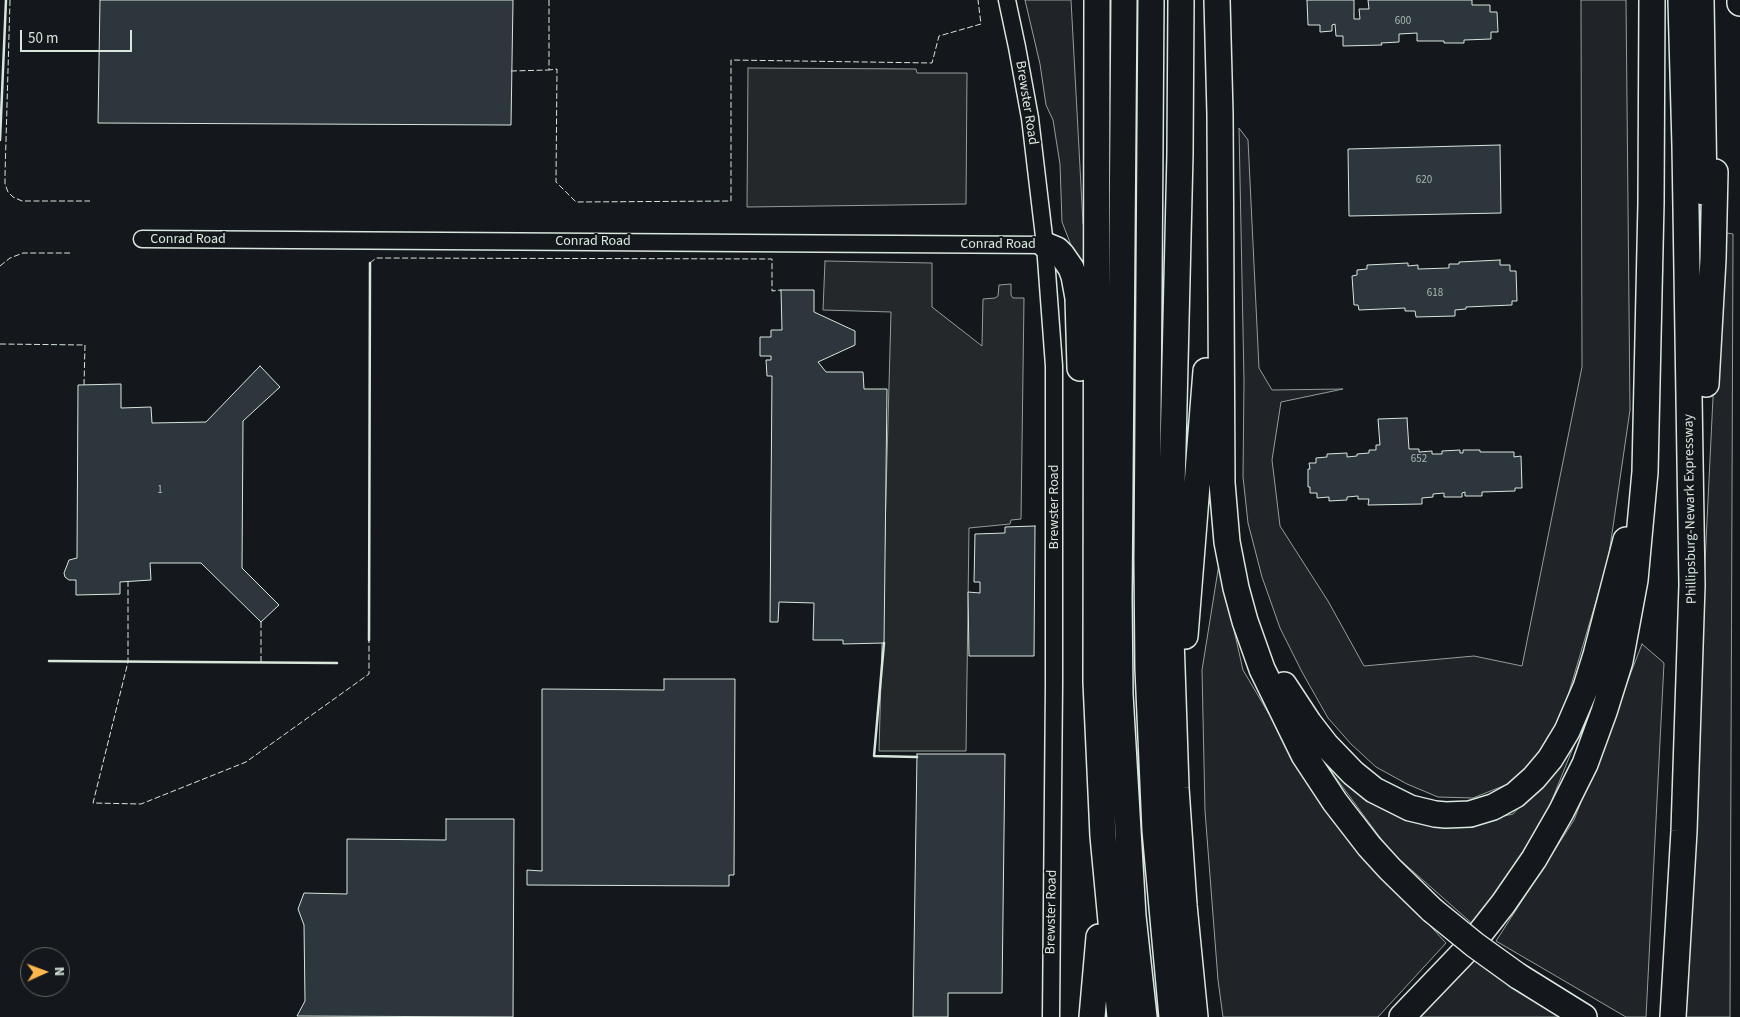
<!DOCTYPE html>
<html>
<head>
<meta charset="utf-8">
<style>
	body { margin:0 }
	#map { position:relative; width:1740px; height:1017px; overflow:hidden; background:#14181c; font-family:"Source Sans 3",sans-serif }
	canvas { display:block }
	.north { position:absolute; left:20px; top:947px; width:50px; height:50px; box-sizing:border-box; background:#14181c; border:1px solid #626a69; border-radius:50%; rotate:88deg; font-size:14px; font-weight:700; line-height:20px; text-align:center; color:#d8e6dc }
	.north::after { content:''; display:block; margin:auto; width:18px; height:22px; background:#ffb74d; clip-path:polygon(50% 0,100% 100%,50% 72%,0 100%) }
	.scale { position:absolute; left:20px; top:30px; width:112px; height:22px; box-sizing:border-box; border:2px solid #d8e6dc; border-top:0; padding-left:6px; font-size:15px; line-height:18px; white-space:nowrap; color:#d8e6dc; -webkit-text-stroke:4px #14181c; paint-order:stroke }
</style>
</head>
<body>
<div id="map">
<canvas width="1740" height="1017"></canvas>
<div class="north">N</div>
<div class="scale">50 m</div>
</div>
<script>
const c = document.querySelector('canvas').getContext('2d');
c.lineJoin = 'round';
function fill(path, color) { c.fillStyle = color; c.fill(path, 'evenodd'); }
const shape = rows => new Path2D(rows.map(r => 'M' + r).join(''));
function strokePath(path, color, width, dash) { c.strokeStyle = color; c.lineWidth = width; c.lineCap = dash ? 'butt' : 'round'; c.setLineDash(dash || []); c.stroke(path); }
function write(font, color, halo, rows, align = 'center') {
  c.font = font + ' "Source Sans 3",sans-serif'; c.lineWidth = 4; c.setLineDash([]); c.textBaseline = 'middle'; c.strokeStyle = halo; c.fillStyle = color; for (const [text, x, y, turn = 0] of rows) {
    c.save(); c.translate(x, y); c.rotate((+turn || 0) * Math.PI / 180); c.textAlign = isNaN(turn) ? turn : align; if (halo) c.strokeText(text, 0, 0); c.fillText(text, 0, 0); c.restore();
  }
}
const green = shape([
	[1025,0,1071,0,1083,223,1085,233,1087,266,1084,267,1071,245,1062,222,1060,164,1053,120,1046,105,1040,64,1025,0],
	[1581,0,1626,0,1630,410,1608,561,1559,726,1538,755,1513,782,1473,798,1438,797,1407,784,1376,767,1351,744,1328,718,1302,672,1280,628,1262,577,1248,523,1243,477,1244,381,1239,128,1248,140,1259,368,1272,390,1343,389,1281,402,1272,460,1280,526,1328,601,1364,666,1474,656,1522,666,1582,367,1581,0],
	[1721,232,1733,234,1730,1017,1683,1017,1721,232],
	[1219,564,1243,670,1331,819,1446,943,1378,1017,1223,1017,1218,980,1205,811,1202,670,1219,564],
	[1642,644,1664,663,1646,1017,1626,1017,1496,941,1574,820,1642,644],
	[1305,736,1454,827,1513,814,1575,743,1537,837,1476,927,1390,851,1305,736],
	[1473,959,1564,1017,1420,1017,1473,959]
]);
const parking = shape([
	[748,68,916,69,917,73,967,73,966,204,747,207,748,68],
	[825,261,932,263,932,307,982,346,983,299,995,298,998,296,999,285,1011,284,1011,295,1013,298,1024,298,1021,519,1011,520,1010,524,969,528,966,751,879,751,891,312,823,310,825,261]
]);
const building = shape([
	[100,0,513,0,511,125,98,123,100,0],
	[1307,0,1354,0,1354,19,1360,19,1359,9,1369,9,1368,0,1472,0,1472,5,1490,5,1490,12,1497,12,1498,32,1491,32,1491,39,1464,40,1464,43,1444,43,1444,41,1417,41,1417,33,1399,34,1399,42,1381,43,1382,45,1343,46,1343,36,1336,36,1335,24,1332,25,1332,31,1320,32,1320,25,1308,25,1307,0],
	[1500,145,1501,213,1349,216,1348,149,1500,145],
	[1500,260,1500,265,1510,265,1510,271,1516,271,1517,301,1512,301,1512,305,1466,307,1466,309,1455,310,1455,316,1416,317,1415,311,1405,311,1405,308,1359,310,1358,305,1354,305,1352,276,1357,275,1357,270,1367,269,1367,265,1408,263,1408,266,1418,265,1418,269,1449,268,1449,264,1459,264,1459,262,1500,260],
	[781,290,814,290,814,312,855,331,855,345,818,362,826,372,863,372,864,389,887,389,884,643,843,644,843,640,813,640,814,603,779,602,778,622,770,622,772,376,767,376,766,360,771,360,771,356,760,356,760,337,771,337,771,330,782,330,781,290],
	[260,366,280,387,243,421,242,568,279,605,261,622,201,563,150,563,151,580,120,582,120,594,76,595,76,580,69,580,65,577,64,573,69,560,77,558,78,385,121,384,121,408,151,407,152,423,206,422,260,366],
	[1407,418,1409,449,1419,449,1419,452,1432,451,1432,454,1442,454,1442,451,1460,450,1460,453,1463,453,1463,450,1480,450,1480,452,1514,452,1514,457,1521,456,1522,488,1515,488,1515,491,1482,492,1482,496,1465,496,1465,492,1462,493,1462,497,1444,497,1444,493,1433,494,1433,497,1422,498,1422,504,1368,505,1369,499,1358,499,1358,496,1347,497,1347,500,1329,501,1329,497,1317,498,1317,493,1310,493,1310,487,1308,487,1308,469,1310,469,1309,463,1316,463,1316,458,1327,457,1327,454,1347,453,1347,457,1357,456,1357,454,1369,453,1369,450,1376,450,1376,445,1380,445,1378,419,1407,418],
	[1035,526,1034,656,969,656,968,592,980,593,980,582,974,582,975,534,1005,533,1005,527,1035,526],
	[664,679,735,679,734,875,729,875,729,886,527,885,527,870,542,871,542,689,664,690,664,679],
	[917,754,1005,754,1002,993,948,993,948,1017,913,1017,917,754],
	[446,819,514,819,513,1017,297,1016,305,1001,304,925,298,909,304,893,347,894,347,839,446,840,446,819]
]);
const minor = shape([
	[1007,0,1017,47,1030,118,1045,245,1054,366,1054,684,1051,1017],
	[142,239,1045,245]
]);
const highway = shape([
	[1097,0,1096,682,1103,836,1120,1017],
	[1124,0,1119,597,1120,694,1133,916,1144,1017],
	[1151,0,1147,559,1148,669,1155,830,1172,1017],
	[1181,0,1180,154,1171,530,1171,638,1176,788,1184,905,1195,1017],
	[1217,0,1220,114,1222,483,1227,542,1236,588,1245,621,1262,669,1304,755,1335,802,1369,846,1390,869,1432,910],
	[1701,0,1704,192],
	[1740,0,1740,3],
	[1045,245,1057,250,1062,255,1071,268,1074,276,1078,298,1080,368],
	[1706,384,1713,259,1715,172],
	[1185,636,1206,371],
	[1284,685,1309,723,1326,745,1353,773,1374,790,1410,808,1435,814,1446,815,1470,814,1493,807,1515,795,1534,778,1550,759,1567,731,1586,687,1596,655,1626,540],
	[1518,976,1584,1017],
	[1092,1017,1099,937],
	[1402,1017,1470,946,1503,904,1534,859,1561,812,1585,764,1604,712,1620,661,1635,580,1645,472,1651,203,1652,0],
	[1673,1017,1684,831,1692,585,1685,146,1681,0]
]);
const highwayBridge = shape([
	[1432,910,1475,945,1518,976]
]);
const fence = shape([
	[10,0,5,175,5,184,8,192,13,197,22,201,90,201],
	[549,0,549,70,557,69,556,182,576,202,731,201,731,60,932,63,939,36,981,24,978,0],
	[511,71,549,70],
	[370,263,376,258,772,259,772,291,781,290],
	[0,266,10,258,23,253,70,253],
	[0,344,85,345,84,385],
	[128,581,128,662,93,803,141,804,246,762,369,674,369,640],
	[261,662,261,622]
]);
const wall = shape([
	[0,140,6,0],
	[369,640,370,263],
	[884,643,874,756,917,757],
	[49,661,337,663]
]);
const numberNames = [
	["600",1403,22],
	["620",1424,181],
	["618",1435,294],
	["652",1419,460],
	["1",160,491]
];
const streetNames = [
	["Brewster Road",1026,103,81],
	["Conrad Road",188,240],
	["Conrad Road",593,242],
	["Conrad Road",998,245],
	["Brewster Road",1055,507,-90],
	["Phillipsburg-Newark Expressway",1691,509,-91],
	["Brewster Road",1052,912,-89]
];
fill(green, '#202428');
strokePath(green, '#939e99', 1);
fill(parking, '#24282b');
strokePath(parking, '#939e99', 1);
fill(building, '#2c363c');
strokePath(building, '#d8e6dc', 1);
strokePath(minor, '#d8e6dc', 19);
strokePath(highway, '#d8e6dc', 28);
strokePath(minor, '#14181c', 16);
strokePath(highway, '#14181c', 25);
strokePath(highwayBridge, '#d8e6dc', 28, []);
strokePath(highwayBridge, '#14181c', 25);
strokePath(fence, '#d8e6dc', 1, [6, 2.5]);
strokePath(wall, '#d8e6dc', 2.5);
write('11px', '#adbab4', null, numberNames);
write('14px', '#d8e6dc', '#14181c', streetNames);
</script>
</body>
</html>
